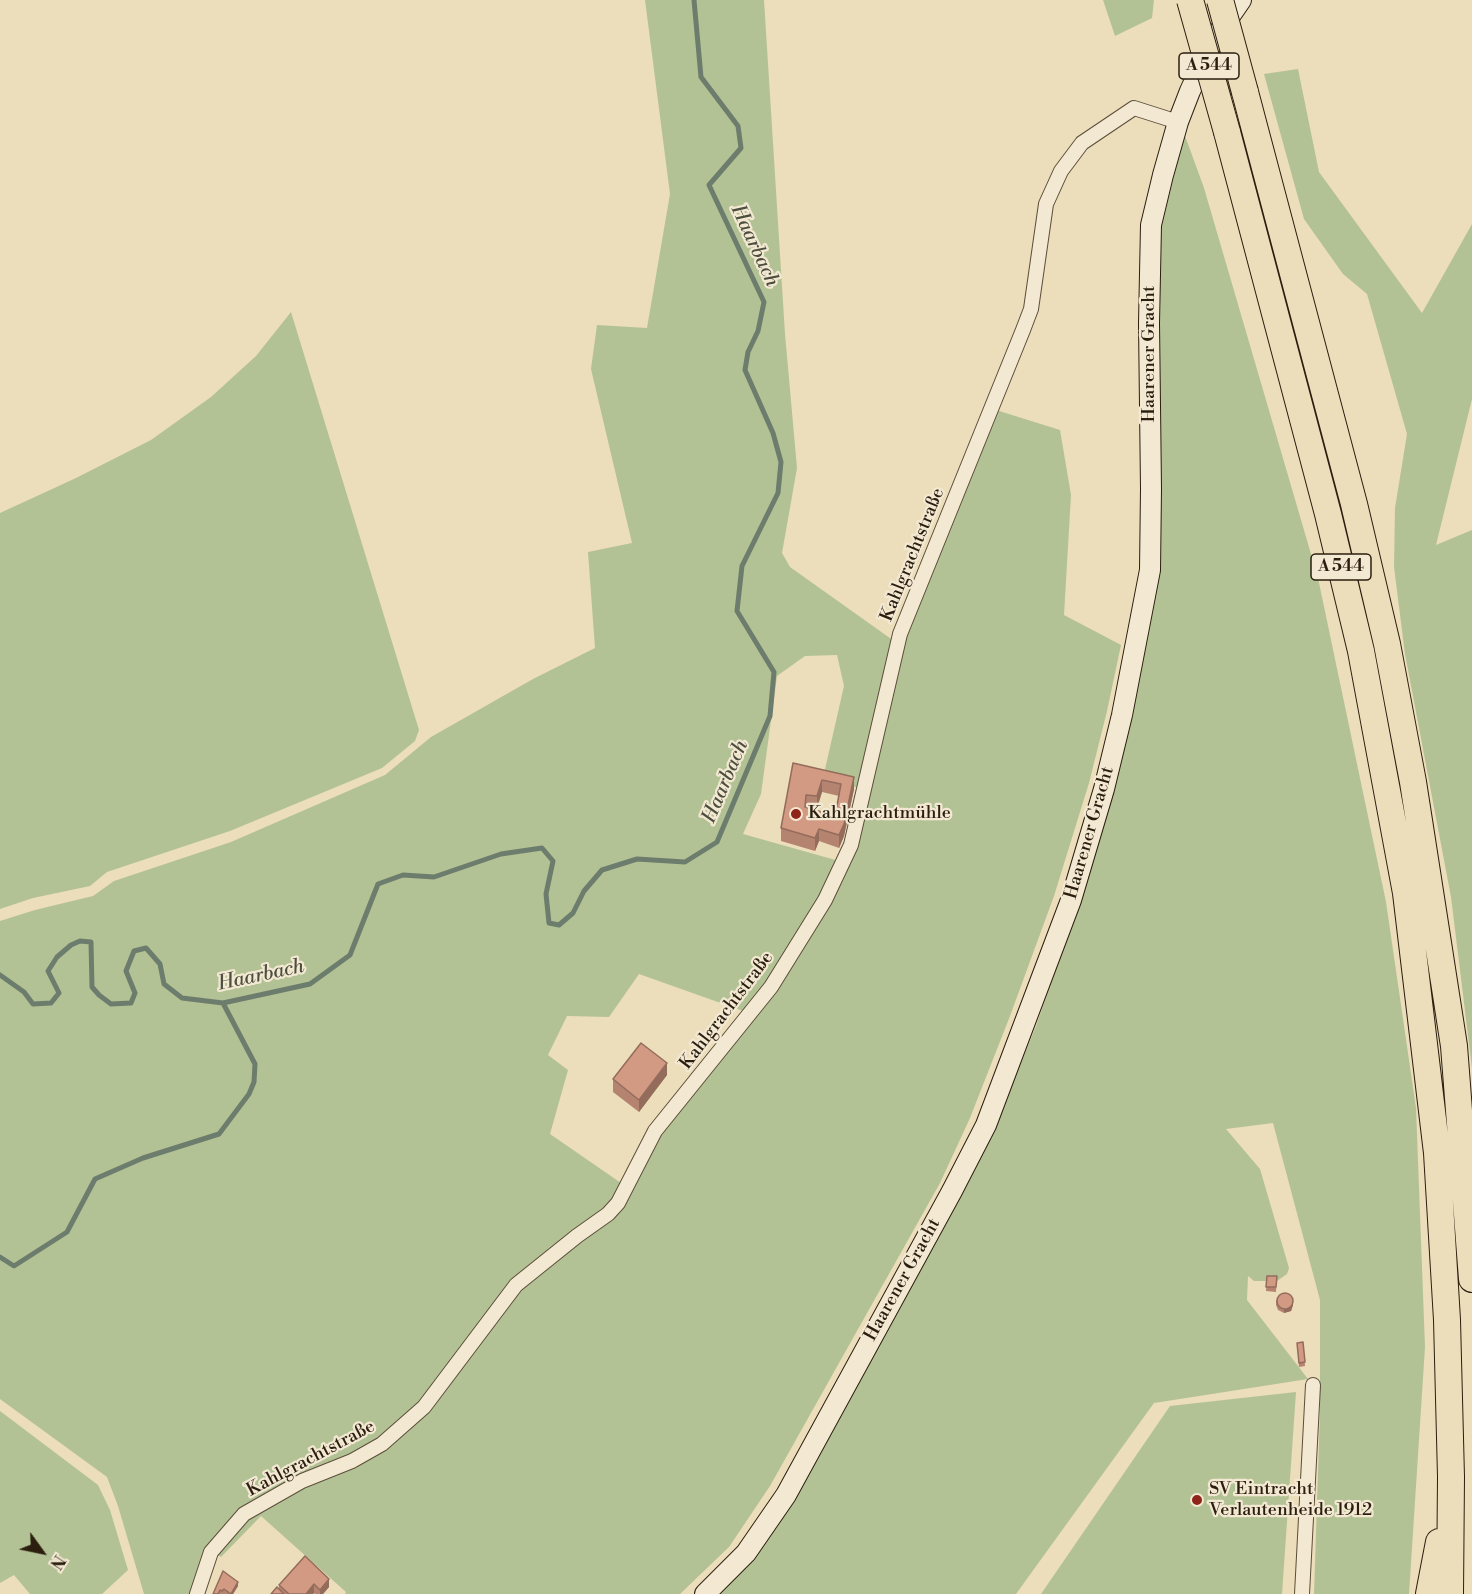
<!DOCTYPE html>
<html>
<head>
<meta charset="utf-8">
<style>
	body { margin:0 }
	#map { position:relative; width:1472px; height:1594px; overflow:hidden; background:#ecddbb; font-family:"Libre Bodoni",serif }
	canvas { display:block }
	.north { position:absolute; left:12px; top:1522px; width:60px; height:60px; -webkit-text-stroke:4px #f3e9d3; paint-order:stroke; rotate:123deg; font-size:16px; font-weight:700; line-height:24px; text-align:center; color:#2b1e0f }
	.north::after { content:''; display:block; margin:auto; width:21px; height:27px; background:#2b1e0f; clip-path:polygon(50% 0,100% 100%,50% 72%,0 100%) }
</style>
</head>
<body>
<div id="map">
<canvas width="1472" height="1594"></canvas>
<div class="north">N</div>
</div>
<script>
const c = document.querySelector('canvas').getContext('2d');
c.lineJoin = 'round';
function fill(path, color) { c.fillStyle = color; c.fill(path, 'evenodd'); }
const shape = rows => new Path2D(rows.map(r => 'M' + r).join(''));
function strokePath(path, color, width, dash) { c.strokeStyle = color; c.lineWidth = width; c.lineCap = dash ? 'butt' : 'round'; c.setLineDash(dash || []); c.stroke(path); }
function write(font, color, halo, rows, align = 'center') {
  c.font = font + ' "Libre Bodoni",serif'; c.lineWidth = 4.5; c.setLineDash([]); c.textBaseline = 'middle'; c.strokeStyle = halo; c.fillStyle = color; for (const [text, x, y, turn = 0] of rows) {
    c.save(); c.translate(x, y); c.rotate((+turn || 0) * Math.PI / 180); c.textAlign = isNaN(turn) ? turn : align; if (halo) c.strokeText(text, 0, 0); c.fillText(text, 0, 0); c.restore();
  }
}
const green = shape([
	[645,0,764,0,785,334,797,468,782,553,790,567,894,641,859,788,823,778,844,686,837,655,805,656,777,676,761,794,743,834,839,861,821,898,768,985,746,1012,639,974,609,1017,567,1016,548,1055,568,1070,550,1134,621,1183,614,1201,513,1282,421,1404,380,1441,240,1512,192,1594,144,1594,118,1506,107,1477,0,1399,0,921,35,910,93,896,114,881,231,842,385,775,431,737,533,679,595,648,588,552,632,543,591,369,597,325,647,328,670,194],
	[1103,0,1154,0,1152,18,1115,36],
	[1298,69,1319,172,1422,313,1472,224,1472,399,1436,545,1472,530,1472,1068,1451,897,1405,654,1394,567,1395,508,1407,434,1367,294,1343,274,1304,219,1264,74],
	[1184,133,1204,188,1318,578,1386,902,1416,1108,1425,1347,1409,1594,1314,1594,1320,1411,1320,1300,1273,1123,1226,1129,1260,1169,1289,1268,1287,1274,1277,1281,1254,1281,1248,1276,1247,1300,1308,1379,1154,1403,1016,1594,717,1594,793,1499,960,1197,994,1128,1036,1026,1079,902,1114,791,1131,718,1159,570,1158,274,1162,226],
	[291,312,419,730,415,741,382,768,230,831,107,872,90,886,33,898,0,909,0,513,76,478,151,440,211,397,256,356],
	[996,410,1060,430,1071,495,1064,615,1121,645,1107,711,1089,783,1054,896,1010,1016,970,1118,940,1183,770,1486,729,1547,680,1594,345,1594,346,1592,261,1516,221,1557,216,1554,246,1519,304,1485,386,1447,521,1288,579,1241,612,1218,659,1135,830,902,905,638],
	[1296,1392,1282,1594,1041,1594,1170,1406],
	[0,1411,98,1485,110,1510,128,1570,102,1594,30,1594,14,1575,0,1583]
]);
const stream = shape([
	[0,975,24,992,33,1004,51,1003,59,993,48,971,57,957,71,945,80,941,91,942,92,987,99,995,111,1004,131,1003,135,993,126,971,134,951,146,948,160,964,164,984,182,998,223,1003,310,984,350,955,378,884,403,875,434,877,501,854,542,848,553,861,546,894,549,923,559,925,573,913,584,891,602,870,637,859,685,862,717,842,770,716,774,672,737,611,742,566,778,493,781,462,773,433,745,370,748,352,758,331,764,302,709,185,741,148,738,126,701,77,694,0],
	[0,1257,14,1266,67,1232,95,1179,143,1158,219,1134,249,1094,254,1082,255,1064,223,1003]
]);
const street = shape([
	[197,1594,211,1552,244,1514,302,1481,352,1461,382,1444,424,1407,516,1285,577,1236,608,1214,618,1203,655,1131,771,987,825,900,851,845,900,634,1023,330,1031,309,1046,204,1061,171,1082,143,1134,108,1178,122],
	[1302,1594,1313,1385]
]);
const secondary = shape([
	[705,1594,746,1553,786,1495,952,1191,986,1125,1071,900,1104,789,1122,715,1150,570,1151,489,1149,323,1151,225,1163,175,1178,122,1190,91,1214,39,1241,0]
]);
const highway = shape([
	[1245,92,1354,504,1387,644,1413,782,1454,1046,1472,1279],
	[1227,132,1328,514,1361,651,1406,893,1437,1153,1447,1320,1451,1477,1450,1594],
	[1429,1594,1439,1542]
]);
const highwayBridge = shape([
	[1190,0,1227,132],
	[1220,0,1245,92]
]);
const wall = shape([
	[793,763,854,789,844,836,839,848,819,841,815,851,781,841,781,828],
	[822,792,839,796,835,816,806,808,817,808],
	[667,1075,639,1112,613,1092,613,1079],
	[1267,1276,1277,1276,1276,1292,1266,1291],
	[1276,1300,1293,1305,1291,1311,1284,1313,1278,1310,1276,1305],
	[1303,1342,1305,1366,1299,1367,1297,1343],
	[305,1556,329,1587,323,1594,315,1594,314,1593,313,1594,271,1594,279,1589,279,1585],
	[223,1571,238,1586,233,1594,213,1594]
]);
const shadedWall = shape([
	[854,777,854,789,844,836,839,848,839,835],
	[822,780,822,792,817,808,817,796],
	[819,829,819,841,815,851,815,838],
	[667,1063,667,1075,639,1112,639,1100],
	[1293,1301,1293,1305,1291,1311,1284,1313,1284,1309],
	[329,1579,329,1587,323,1594,320,1594,320,1590],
	[238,1582,238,1586,233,1594,231,1594],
	[314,1584,314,1593,313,1594,306,1594]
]);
const building = shape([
	[793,763,854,777,844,824,839,835,819,829,815,838,781,828,793,763],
	[822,780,841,784,835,816,805,807,806,795,817,796,822,780],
	[641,1043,667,1063,639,1100,613,1079,641,1043],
	[1267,1276,1277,1276,1276,1287,1266,1287,1267,1276],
	'1277 1301a8 8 0 1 1 16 0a8 8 0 1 1-16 0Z',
	[1303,1342,1305,1362,1299,1363,1297,1343,1303,1342],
	[305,1556,329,1579,320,1590,314,1584,306,1594,289,1594,279,1585,305,1556],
	[223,1571,238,1582,231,1594,224,1589,222,1591,220,1590,218,1594,213,1594,223,1571],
	[277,1587,284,1594,271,1594,277,1587]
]);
const markers = [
	[796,814,6,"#8f2418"],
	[1197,1500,6,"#8f2418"]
];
const shields = [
	[1209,66,60],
	[1341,567,60]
];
const shieldNames = [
	["A 544",1209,66],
	["A 544",1341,567]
];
const streetNames = [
	["Haarener Gracht",1150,354,-90],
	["Kahlgrachtstraße",913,555,-68],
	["Haarener Gracht",1090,833,-74],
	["Kahlgrachtstraße",727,1011,-53],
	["Haarener Gracht",903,1280,-61],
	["Kahlgrachtstraße",311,1459,-28]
];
const poiNames = [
	["Kahlgrachtmühle",808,814],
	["SV Eintracht",1209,1490],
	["Verlautenheide 1912",1209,1511]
];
const waterNames = [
	["Haarbach",754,246,65],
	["Haarbach",726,782,-67],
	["Haarbach",261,976,-12]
];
fill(green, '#b3c294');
strokePath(stream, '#6d7d6d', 5);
strokePath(street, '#5b4e3a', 16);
strokePath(secondary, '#2b1e0f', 22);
strokePath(highway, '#2b1e0f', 28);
strokePath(street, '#f3e9d3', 14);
strokePath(secondary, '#f3e9d3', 20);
strokePath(highway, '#ecddbb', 26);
strokePath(highwayBridge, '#2b1e0f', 28, []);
strokePath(highwayBridge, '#ecddbb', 26);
fill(wall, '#b58471');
fill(shadedWall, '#946c5c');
fill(building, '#d39a83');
strokePath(building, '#946c5c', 1.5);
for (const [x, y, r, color] of markers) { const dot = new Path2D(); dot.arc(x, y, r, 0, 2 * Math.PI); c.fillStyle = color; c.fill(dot); strokePath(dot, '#f3e9d3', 2); }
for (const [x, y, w] of shields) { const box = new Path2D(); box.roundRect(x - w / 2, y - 13, w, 26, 4.5); c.fillStyle = '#f3e9d3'; c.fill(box); strokePath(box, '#2b1e0f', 1.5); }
write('bold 16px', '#2b1e0f', null, shieldNames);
write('18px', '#2b1e0f', '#f3e9d3', streetNames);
write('18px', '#2b1e0f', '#f3e9d3', poiNames, 'left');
write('italic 20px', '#4c4e3e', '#f3e9d3', waterNames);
</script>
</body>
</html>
